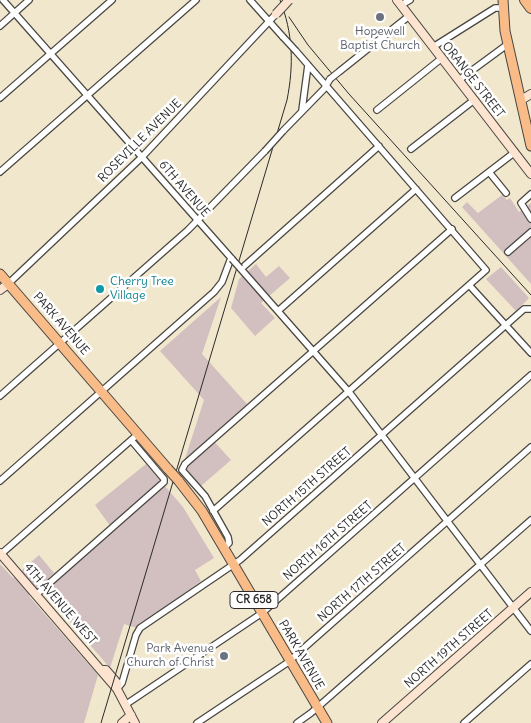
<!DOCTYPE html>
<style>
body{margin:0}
canvas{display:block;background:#f1e7cd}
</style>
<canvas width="531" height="723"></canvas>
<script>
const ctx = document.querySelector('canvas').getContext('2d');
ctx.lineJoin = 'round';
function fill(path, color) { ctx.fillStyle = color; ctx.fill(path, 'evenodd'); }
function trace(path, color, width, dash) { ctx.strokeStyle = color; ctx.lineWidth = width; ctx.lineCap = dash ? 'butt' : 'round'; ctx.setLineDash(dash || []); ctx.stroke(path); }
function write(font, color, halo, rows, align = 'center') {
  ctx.font = font + ' Delius,sans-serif'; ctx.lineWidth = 5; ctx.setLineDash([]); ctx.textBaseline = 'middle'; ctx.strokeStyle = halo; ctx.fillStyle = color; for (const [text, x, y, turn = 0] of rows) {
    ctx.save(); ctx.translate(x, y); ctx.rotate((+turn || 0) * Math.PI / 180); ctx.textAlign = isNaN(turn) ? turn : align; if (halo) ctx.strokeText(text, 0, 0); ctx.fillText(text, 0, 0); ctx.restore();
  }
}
fill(new Path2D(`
 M502,195l5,5 3,-2 9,14 12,-9v81l-69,-77 5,-5 11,11z
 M256,264l10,13 13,-11 11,12 -29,25 14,15 -20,18 -24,-28 8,-29z
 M501,267l28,31 -13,13 -30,-32z
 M221,297l-19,57 45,50 -37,33 21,23 -30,26 -18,-21 21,-65 -44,-49z
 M146,464l37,43 31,51 -19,12 6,11 -64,47 -13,-4 -14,44 -64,-74 13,-17 52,-50 -16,-22z
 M39,555l15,18 -25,23 69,79 -14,48h-84v-159l13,14z`), '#d2bfc0');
const street = new Path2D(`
 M3,0l229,259
 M250,0l33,37
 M401,5l9,-5
 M0,26l29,-26
 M433,47l62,-39h8
 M340,71l69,-55
 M459,80l49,-36
 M0,98l112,-98
 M302,110l6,-45
 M377,110l65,-52
 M283,131l41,-42 6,-10
 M411,149l63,-49
 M0,172l196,-172
 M489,172l17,21
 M531,194l-10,9 10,16
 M455,198l60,-46
 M508,252l23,-20
 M240,268l109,124 182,239
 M241,269l138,-123
 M8,284l134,-127 134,-143
 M470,286l61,67
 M278,311l138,-122
 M0,396l188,-166 77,-79
 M0,481l214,-189 8,-10 9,-24
 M213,511l273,-241 -190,-219
 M224,548l5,-5 -1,-6 -23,-41 -23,-26 3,-6 267,-235
 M0,555l138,-121
 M37,594l127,-112v-3l-33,-39
 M117,689l5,-6 14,-48 4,-7 100,-68 284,-251h7
 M125,705l137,-92 269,-238
 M197,723l90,-60 244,-216
 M297,723l14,-10 220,-193
 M464,723l67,-59`);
const secondary = new Path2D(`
 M397,0l134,174
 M521,100l10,-6
 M0,290l8,-6
 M0,553l117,136
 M102,670h4l11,13v6l18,34
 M122,723l9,-8
 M382,723l149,-131`);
const primary = new Path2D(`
 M503,0l2,31 26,115
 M0,274l168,195
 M178,480l24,31 125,212`);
const highway = new Path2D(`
 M525,0l6,8`);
trace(street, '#494743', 8);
trace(secondary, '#494743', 10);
trace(primary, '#494743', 11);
trace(highway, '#494743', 12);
trace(street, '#fff', 5.5);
trace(secondary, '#fde4d0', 8);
trace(primary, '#f9bc89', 9);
trace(highway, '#f9bc89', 10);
trace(new Path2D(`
 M289,17l19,28 41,49 182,201
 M101,723l186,-623c7,-35 6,-67 -7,-100`), '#2b2b2b', 1);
const streetBridge = new Path2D(`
 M283,37l13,14
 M330,79l10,-8
 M265,151l18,-20
 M232,259l8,9`);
const secondaryBridge = new Path2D(`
 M276,14l13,-14`);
const primaryBridge = new Path2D(`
 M168,469l10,11`);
trace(streetBridge, '#494743', 8, []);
trace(secondaryBridge, '#494743', 10, []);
trace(primaryBridge, '#494743', 11, []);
trace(streetBridge, '#fff', 5.5);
trace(secondaryBridge, '#fde4d0', 8);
trace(primaryBridge, '#f9bc89', 9);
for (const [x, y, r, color] of [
 [380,17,5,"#6b7280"],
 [100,289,5,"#0f9aa8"],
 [224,656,5,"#6b7280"]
]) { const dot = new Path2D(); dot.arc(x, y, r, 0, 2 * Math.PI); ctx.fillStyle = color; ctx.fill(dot); trace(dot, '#fff', 2); }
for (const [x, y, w] of [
 [254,600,48]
]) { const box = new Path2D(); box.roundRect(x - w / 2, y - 8.5, w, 17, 4); ctx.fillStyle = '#fff'; ctx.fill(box); trace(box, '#2b2b2b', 1); }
write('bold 11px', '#2b2b2b', null, [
 ["CR 658",254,600]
]);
write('12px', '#5b616d', '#fff', [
 ["Hopewell",380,32],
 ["Baptist Church",380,46],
 ["Park Avenue",214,649,"right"],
 ["Church of Christ",214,663,"right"]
]);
write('12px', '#2b2b2b', '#fff', [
 ["ORANGE STREET",473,80,52],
 ["ROSEVILLE AVENUE",140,141,-45],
 ["6TH AVENUE",184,189,49],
 ["PARK AVENUE",61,324,49],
 ["NORTH 15TH STREET",307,487,-41],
 ["NORTH 16TH STREET",328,541,-41],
 ["NORTH 17TH STREET",362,583,-41],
 ["4TH AVENUE WEST",60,604,49],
 ["NORTH 19TH STREET",449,649,-41],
 ["PARK AVENUE",301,655,60]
]);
write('12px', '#0d838f', '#fff', [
 ["Cherry Tree",110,282],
 ["Village",110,296]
], 'left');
</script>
